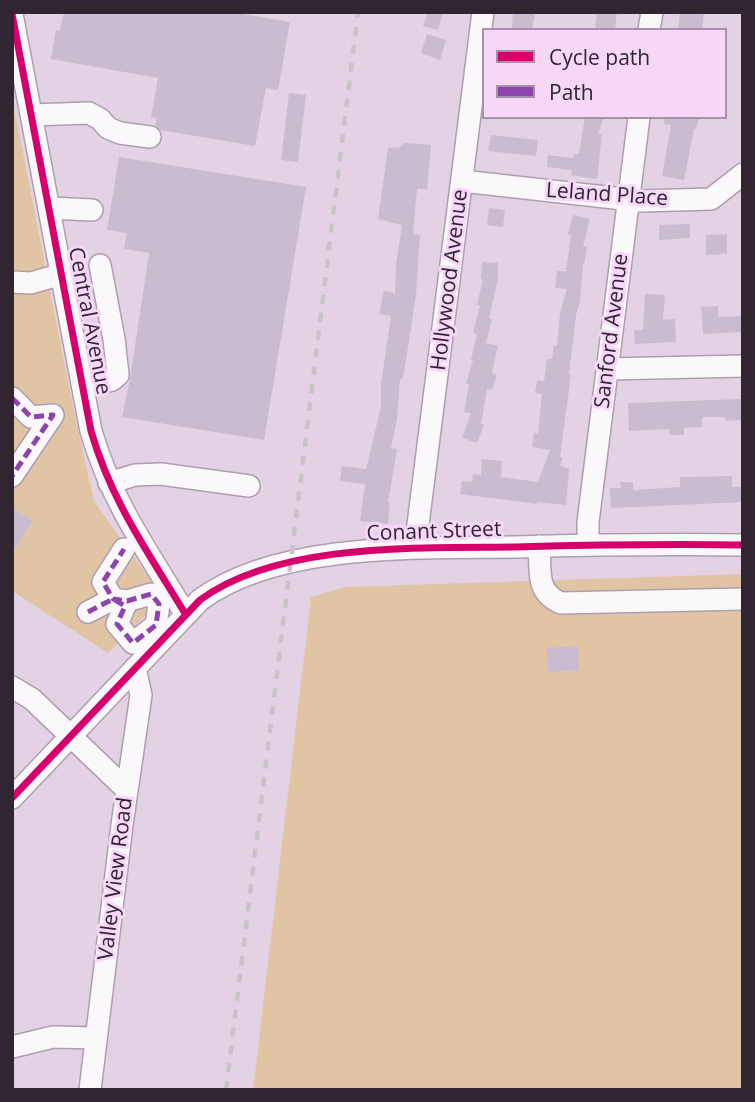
<!DOCTYPE html>
<style>
body{margin:0}
#map{position:relative;width:755px;height:1102px;overflow:hidden;background:#e3d2e3;font-family:"Open Sans",sans-serif}
canvas{display:block}
.frame{position:absolute;inset:0;border:14px solid #312532;pointer-events:none}
.legend{position:absolute;left:482px;top:28px;width:245px;height:91px;box-sizing:border-box;background:#f6d7f8;border:2px solid #a790a9;margin:0;padding:9px 12px;list-style:none;font-size:21px;color:#312532}
.legend li{display:flex;align-items:center;gap:14px;height:35px}
.legend b{width:35px;border:2px solid #a790a9}
</style>
<div id="map">
<canvas width="755" height="1102"></canvas>
<div class="frame"></div>
<ul class="legend">
<li><b style="height:9px;background:#d6006c"></b>Cycle path</li>
<li><b style="height:9px;background:#8e44ad"></b>Path</li>
</ul>
</div>
<script>
const ctx = document.querySelector('canvas').getContext('2d');
ctx.lineJoin = 'round';
function fill(path, color) { ctx.fillStyle = color; ctx.fill(path, 'evenodd'); }
function trace(path, color, width, dash) { ctx.strokeStyle = color; ctx.lineWidth = width; ctx.lineCap = dash ? 'butt' : 'round'; ctx.setLineDash(dash || []); ctx.stroke(path); }
function write(font, color, halo, rows, align = 'center') {
  ctx.font = font + ' "Open Sans",sans-serif'; ctx.lineWidth = 6; ctx.setLineDash([]); ctx.textBaseline = 'middle'; ctx.strokeStyle = halo; ctx.fillStyle = color; for (const [text, x, y, turn = 0] of rows) {
    ctx.save(); ctx.translate(x, y); ctx.rotate((+turn || 0) * Math.PI / 180); ctx.textAlign = isNaN(turn) ? turn : align; if (halo) ctx.strokeText(text, 0, 0); ctx.fillText(text, 0, 0); ctx.restore();
  }
}
fill(new Path2D(`
 M12,97l61,310 21,94 69,97 -55,55 -96,-62z
 M743,574v516h-490l58,-493 34,-10z`), '#e0c4a4');
fill(new Path2D(`
 M64,12h167l59,10 -12,68 -12,-2 -11,58 -95,-16 -5,-5 2,-7 -6,-1 7,-39 -107,-19 5,-29h4z
 M428,12h15l-5,18 -15,-4z
 M513,12h22l-3,18h-20z
 M597,12h20l-2,18h-20z
 M680,12h24l-2,18h-24z
 M427,34l19,6 -6,20 -19,-7z
 M289,93l17,2 -8,67 -17,-2z
 M585,117h19l-6,16 4,1 -5,45 -26,-4 1,-5 -25,-3 1,-12 25,3 1,-4h5z
 M664,117h35l-3,12h-2l-10,51 -22,-4 9,-51 -7,-1z
 M491,135l47,5 -2,16 -48,-5z
 M404,143l27,2 -4,44h-10l-4,45 7,1 -4,61 -13,83h-3l-3,40 -6,29 6,1 -9,53h2l-2,22 -28,-3 5,-37 -25,-3 2,-15 24,3 15,-62v-23l10,-68 -12,-2 5,-23 11,2 1,-29 6,-39 -24,-6 10,-71 12,-1z
 M119,157l187,30 -42,253 -142,-23 8,-38 19,-126 -25,-4 3,-16 -20,-3z
 M489,208l16,2 -2,17 -16,-2z
 M573,215l17,4 -7,28h4l-3,17h-1l-3,38 -4,13 -7,60h2l-11,82 3,1 -3,8 9,3 -3,36 -29,-3v2l-77,-10 2,-13 10,1 1,-8 8,1 1,-16 20,2 -1,16 37,5 12,-32 -18,-3 2,-14 4,1 4,-40 -7,-1 2,-13 7,1 3,-22h5l2,-13h3l3,-33 7,-24 -12,-1 2,-17h9l5,-36h-3z
 M690,224v14l-31,2v-15z
 M727,234v20l-21,1v-20z
 M482,262l16,1v16l-9,39 3,1 -6,24 12,3 -6,27 5,2 -5,15 -5,-1 -6,35 3,1 -7,18 -15,-5 9,-25 -7,-1 5,-28 -3,-1 7,-23h-2l6,-26 -4,-1 7,-28h-3l6,-26h-2z
 M645,294l20,1 -2,25 12,-1 1,23 -41,2 -1,-14h9z
 M718,306v11l25,-1v16l-40,2 -2,-27z
 M743,399v21l-18,1v-4h-23v10l-18,1v7h-15v-6l-40,2 -1,-28z
 M732,476v11h11v15l-132,6 -1,-20h11l-1,-6h13v8l47,-3v-10z
 M12,508l21,13 -21,32z
 M578,646l1,24 -31,2 -1,-24z`), '#c9bbd0');
const minor = new Path2D(`
 M12,14l79,417c21,72 57,121 95,184
 M649,30l3,-18
 M32,115l57,-2 11,6 8,9 12,5 30,4
 M462,181l179,20 70,-2 32,-25
 M50,208l42,2
 M12,282l19,1 31,-9
 M608,369l135,-3
 M84,387l28,-7 6,-5 -4,-36 -14,-74
 M12,398l19,19 22,-2 -41,61
 M109,483l26,-8 26,-1 88,12
 M588,544v-22l51,-405
 M539,546c2,25 -4,46 22,57l182,-4
 M415,548l68,-536
 M88,612l25,-13 12,7 -8,18 16,19 23,-18 3,-21 -8,-10 -24,7 -14,-2 -10,-17 21,-33
 M12,687l20,12 95,91
 M12,798l188,-198c78,-58 221,-52 315,-53 76,-2 152,-3 228,-2
 M12,1047l41,-10 43,1
 M90,1090l32,-265 19,-130 -6,-27`);
trace(minor, '#ad9fad', 24);
trace(minor, '#fbf8fb', 21);
trace(new Path2D(`
 M226,1090l132,-1078`), '#c7c3c7', 4.5, [9, 9]);
trace(new Path2D(`
 M12,398l19,19 22,-2 -41,61
 M88,612l25,-13 12,7 -8,18 16,19 23,-18 3,-21 -8,-10 -24,7 -14,-2 -10,-17 21,-33`), '#8e44ad', 5, [10, 5]);
trace(new Path2D(`
 M12,14l79,417c21,72 57,121 95,184
 M12,798l188,-198c78,-58 221,-52 315,-53 76,-2 152,-3 228,-2`), '#d6006c', 7);
write('21px', '#312532', '#f6d7f8', [
 ["Leland Place",607,195,4],
 ["Hollywood Avenue",450,280,-83],
 ["Central Avenue",89,321,79],
 ["Sanford Avenue",612,331,-83],
 ["Conant Street",434,532,-2],
 ["Valley View Road",116,879,-83]
]);
</script>
